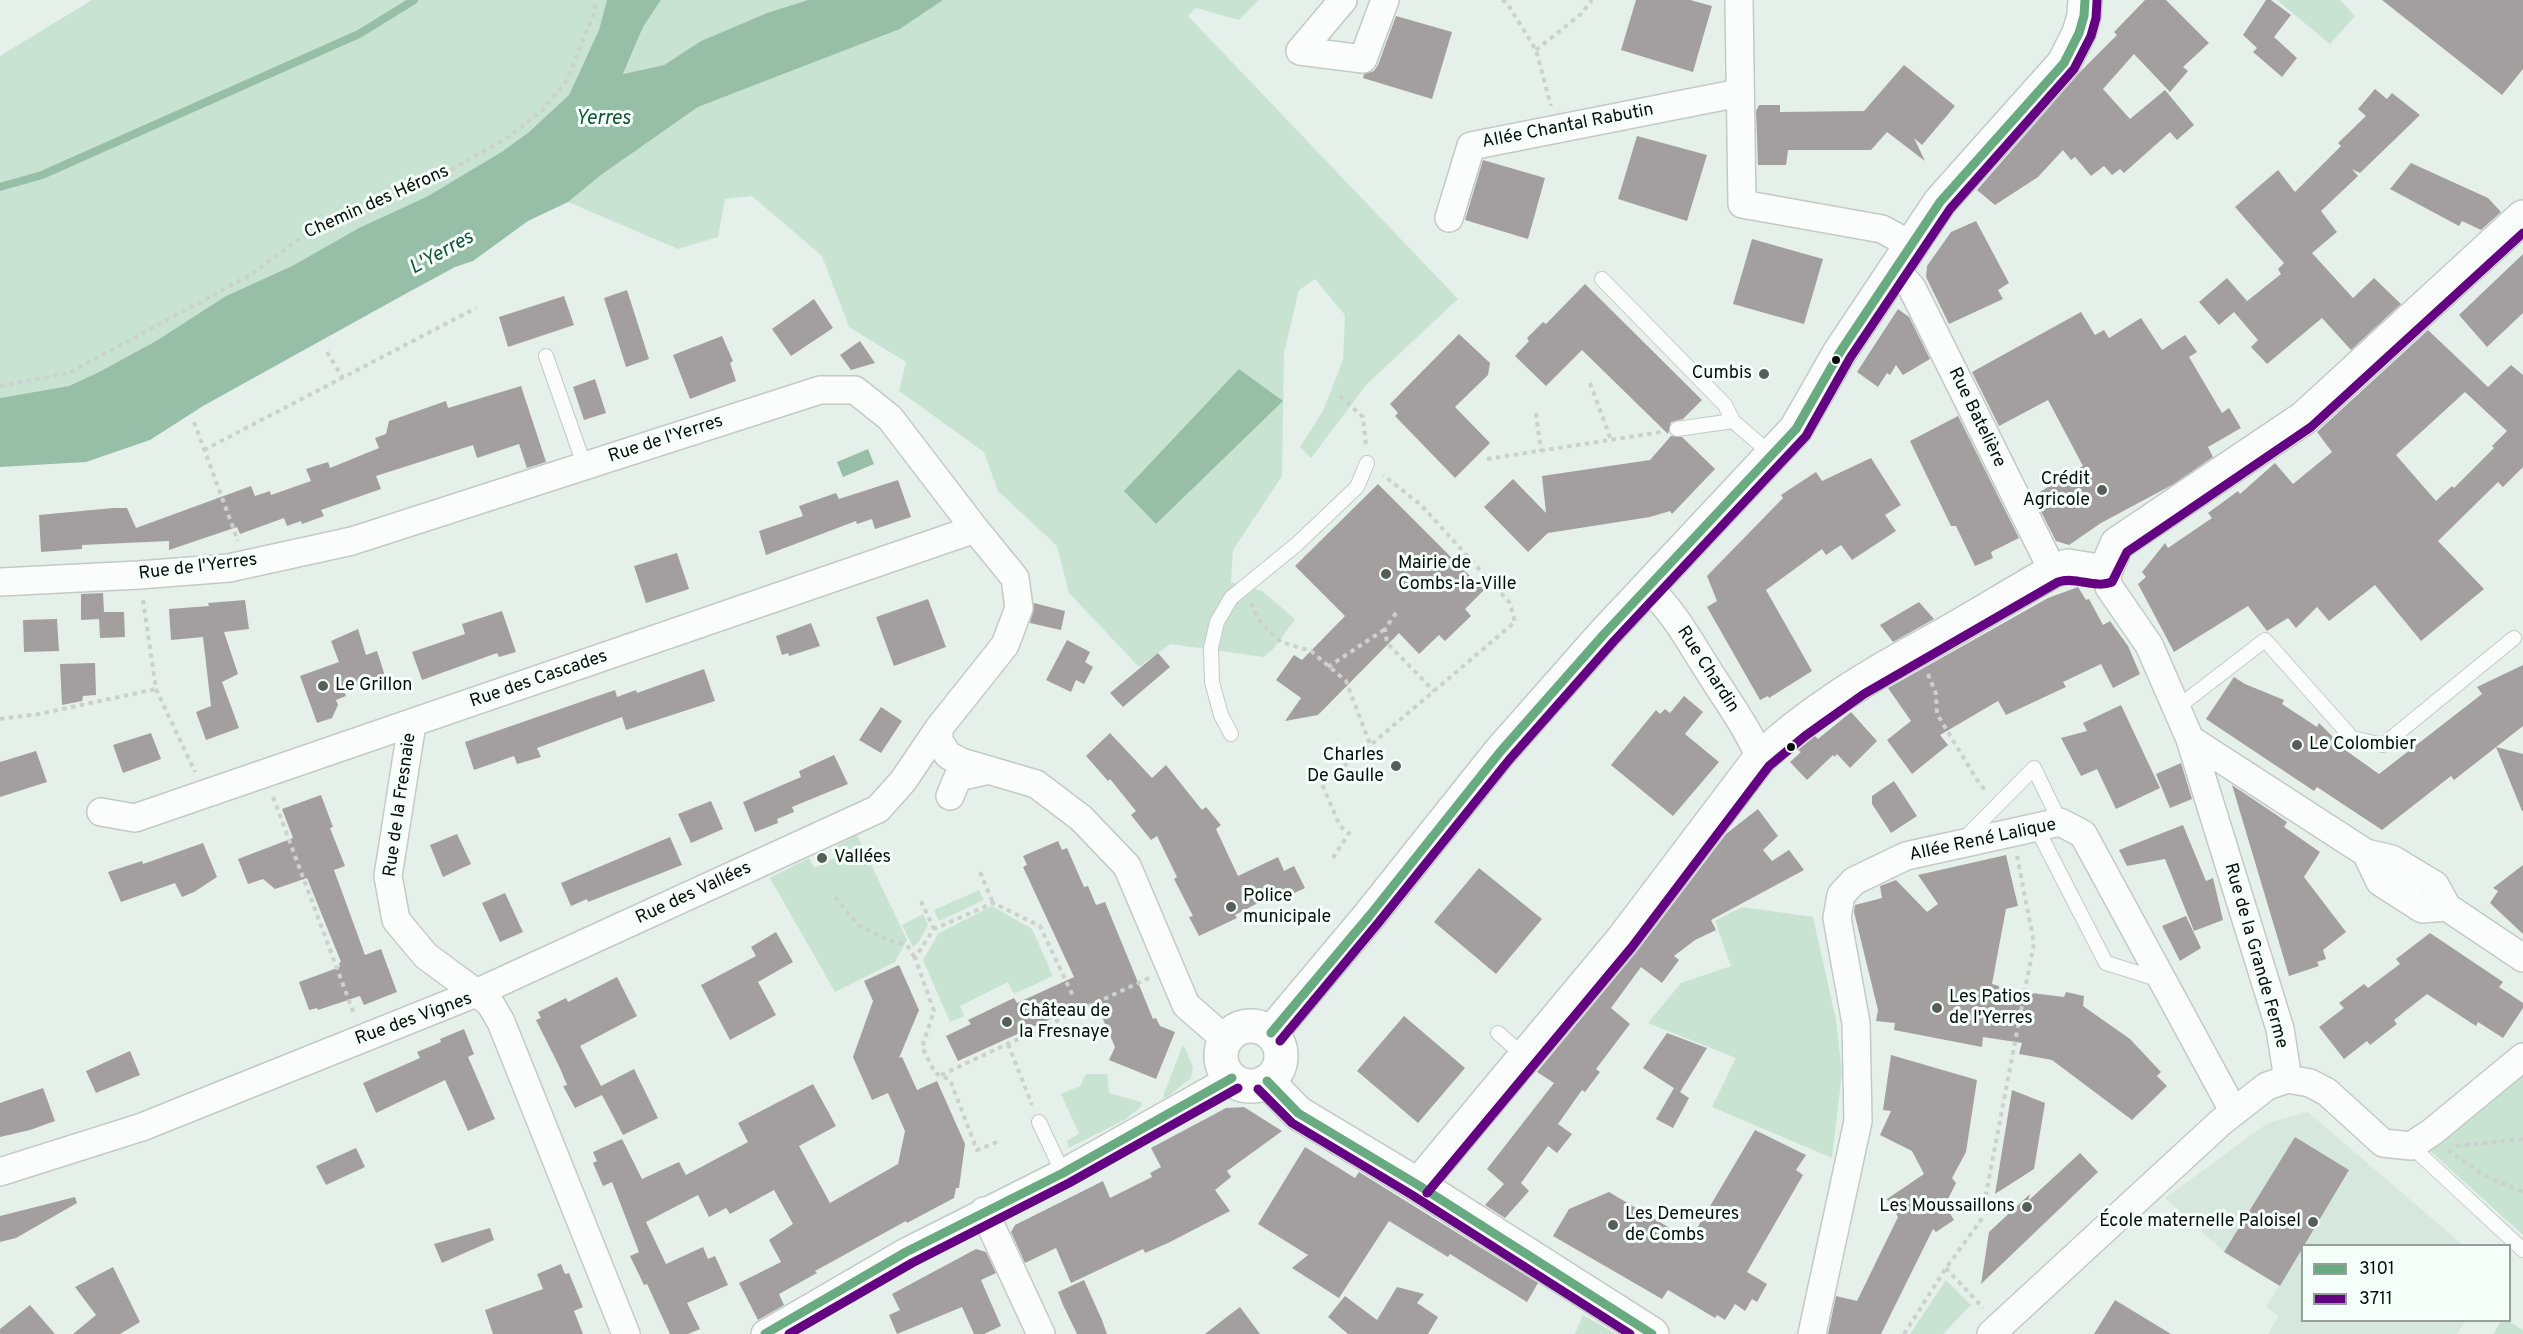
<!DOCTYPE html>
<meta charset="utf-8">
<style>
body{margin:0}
#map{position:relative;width:2523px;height:1334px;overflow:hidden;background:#e6f0ea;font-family:Overpass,sans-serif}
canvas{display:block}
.legend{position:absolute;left:2301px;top:1244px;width:210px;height:78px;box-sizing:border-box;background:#f5fff9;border:2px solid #979f9a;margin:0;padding:8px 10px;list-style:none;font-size:18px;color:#0a0f0c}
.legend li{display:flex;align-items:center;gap:12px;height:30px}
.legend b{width:30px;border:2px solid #979f9a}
</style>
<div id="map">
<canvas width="2523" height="1334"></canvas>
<ul class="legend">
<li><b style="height:8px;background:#68ab81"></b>3101</li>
<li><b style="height:8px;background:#640082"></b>3711</li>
</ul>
</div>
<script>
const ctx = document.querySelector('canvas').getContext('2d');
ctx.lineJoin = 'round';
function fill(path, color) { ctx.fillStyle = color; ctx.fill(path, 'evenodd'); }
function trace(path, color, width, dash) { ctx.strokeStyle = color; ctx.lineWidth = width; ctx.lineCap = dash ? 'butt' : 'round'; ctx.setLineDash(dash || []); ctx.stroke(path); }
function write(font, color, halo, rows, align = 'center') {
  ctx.font = font + ' Overpass,sans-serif'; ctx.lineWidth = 6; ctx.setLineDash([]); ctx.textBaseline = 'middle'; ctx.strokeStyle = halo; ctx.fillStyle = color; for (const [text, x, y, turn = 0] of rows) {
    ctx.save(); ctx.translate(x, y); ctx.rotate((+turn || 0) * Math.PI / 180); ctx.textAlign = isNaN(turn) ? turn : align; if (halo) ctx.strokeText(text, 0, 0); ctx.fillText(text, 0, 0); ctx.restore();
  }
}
fill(new Path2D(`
 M2308,1112l155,133 -161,1v74l163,1 -8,13h-189l11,-18 -13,-9 13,-21 -55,-34 -59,-54 103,-75z`), '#d6e8dd');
fill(new Path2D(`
 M92,0h515l-8,30 -30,65 -40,37 -26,19 -75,45 -69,32 -67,38 -66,30 -70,45 -57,31 -30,14 -69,12v-342z
 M661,0h147l-41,13 -66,28 -37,24 -41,9 20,-47z
 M943,0h316l-20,20 -43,-12 -8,8 270,283 -91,85 -56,74 -11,-11 23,-36 20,-51 2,-45 -30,-36 -16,11 -15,63 -2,123 -49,74 -2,32 31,9 33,28 -21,29 -10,9 -94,-13 -31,23 -70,-74 -12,-47 -59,-55 -14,-39 -85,-61 7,-29 -57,-35 -27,-71 -70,-60 -27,3 -7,38 -40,12 -110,-47 33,-27 97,-68 202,-78z
 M2277,0h63l15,16 -25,28z
 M857,835l50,105 -12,22 -60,30 -65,-114 39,-20 5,10 22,-11 -4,-9z
 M979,890l5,10 -45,21 -5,-11z
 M992,906l40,23 21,47 -39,18 -6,-12 -48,24 4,10 -14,6 -27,-62 16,-27z
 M1742,907l71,10 23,103 6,53 -10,85 -120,-51 24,-49 -88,-35 33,-40 50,-17 -16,-45z
 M923,914l5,11 -10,18 -5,4 -11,-22z
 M1184,1046l9,21 -2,11 -24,19 -5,2 20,-52z
 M2523,1069v166l-96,-87z
 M1086,1074h21l2,19 32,9 1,4 -18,14 -55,28 -2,-7 12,-7 -18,-40 19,-8z
 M1946,1280l25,25 -28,29h-33z
 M1583,1315l33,19h-41z
 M2501,1321h7l15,9v4h-30z`), '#c8e3d2');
fill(new Path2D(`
 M607,0h54l-18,27 -20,47 41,-9 37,-24 66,-28 41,-13h135l-43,29 -202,78 -97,68 -33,27 -40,19 -55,40 -18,6 -48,26 -204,113 -53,34 -64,22 -86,5v-69l69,-12 30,-14 57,-31 70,-45 66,-30 67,-38 69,-32 75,-45 26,-19 40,-37 30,-65z
 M1239,369l44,32 -127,123 -32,-33z
 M868,449l6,15 -31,13 -6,-15z`), '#97bfa8');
trace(new Path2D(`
 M0,187l42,-12 317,-141 55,-34`), '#97bfa8', 8);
fill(new Path2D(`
 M1636,0h54l22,6 -19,66 -72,-22z
 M2145,0h21l43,43 -26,24 5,4 -18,21 -36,-38 -31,35 27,30 35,-29 29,35 -17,15 -7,-8 -46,41 -4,-4 -8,6 -8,-9 -13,10 -16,-19 -4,3 -8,-10 -25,27 -43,28 -18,-15 103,-118 37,-37 -3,-3z
 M2266,0h5l20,15 -17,22 23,21 -15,19 -29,-25 4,-4 -14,-13z
 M2382,0h141v69l-21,26z
 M1396,16l56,16 -20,67 -69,-21 1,-4 10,-3 4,-6z
 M1904,65l51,41 -33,39 -8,-7 11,23 -38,-29 -16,18h-83l-2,15h-28l-2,-54 3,-6h21v7l84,-1z
 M2375,89l12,10 5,-6 28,22 -60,58 -8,-4 6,7 -37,35 16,21 -25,21 41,45 21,-20 27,26 -50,46 -29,-32 -55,46 -16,-17 7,-7 -24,-28 -15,13 -20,-23 28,-24 20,23 -6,5 40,-32 -3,-5 6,-6 -49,-56 43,-37 17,22 46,-46 -3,-3 28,-27 -8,-7z
 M1637,136l70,19 -20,66 -69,-22z
 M1483,160l62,18 -17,61 -63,-19z
 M2411,163l77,35 13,14 -20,18 -19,-9 -3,5 -69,-37z
 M1976,221l33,62 -11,7 5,9 -54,25 -23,-47 1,-11 24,-34z
 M1752,239l71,20 -19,65 -71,-20z
 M2523,254v59l-36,34 -28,-32z
 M1585,284l117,116 -19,19 -12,3 -3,12 -86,-84 -36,36 -31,-30 14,-15 -2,-3 16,-16 3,2z
 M627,290l22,69 -23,8 -22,-69z
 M564,296l10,29 -66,22 -9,-30z
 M814,299l19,29 -42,28 -19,-27z
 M1898,309l11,8 21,42 -27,16 -7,-10 -6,10 -3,-2 -9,14 -21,-15z
 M2081,312l14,23 9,-5 5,8 32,-20 21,32 23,-15 12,17 -8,5 33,56 7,-5 12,20 -33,19 5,10 -41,28 -71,38 -32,22 -13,-4 -23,-45 50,-30 -35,-66 -49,26 -27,-54z
 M2428,330l60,57 23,-22 12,10v92l-20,20 -5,-5 -60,59 46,48 -63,52 -46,-56 -46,36 -12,-14 -21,21 -8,-10 -21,13 -19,-25 -74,46 -36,-68 8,-7 -4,-5 23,-29 3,5 44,-30 -4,-5 30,-22 2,3 35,-31 18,21 39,-32 -15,-20zM2465,392l42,39 -15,15 2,2 -40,40 -2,-2 -16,15 -40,-46z
 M1459,334l31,29 -2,12 -33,32 35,36 -35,35 -60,-62 3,-3 -8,-9z
 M722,336l11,25 -3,2 6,18 -46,18 -17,-44z
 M860,341l15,22 -24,7 -11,-15z
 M595,379l11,34 -22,7 -11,-33z
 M521,386l25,76 -19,6 -8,-24 -42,14 -4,-13 -97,31 5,13 -60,21 3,6 -22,8 -1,-3 -14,5 -3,-8 -44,16 -3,-7 -68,23v-9l-87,4v4l-41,3 -2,-37 74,-7h14l9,20 115,-42 4,10 15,-5 1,4 40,-14 -5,-12 22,-7 2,6 49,-20 -4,-10 11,-4 3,-13 57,-20 2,7z
 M1958,416l61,122 -28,14 2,6 -18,8 -19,-40h-5l-41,-85z
 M1671,436l11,1 33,32 -43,45 -2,-3 -20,6 -102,16 -20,19 -44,-45 29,-28 33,34 -4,-37 108,-16z
 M1871,458l30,47 -16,10 11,16 -44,29 -11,-15 -15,10 -4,-6 -56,41 46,81 -43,27 -1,-2 -8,4 -53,-93 10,-6 -10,-25 76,-78 -2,-3 35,-23 6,9z
 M898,480l13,37 -36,12 -3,-10 -15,5 -1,-3 -90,34 -7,-24 44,-15 -4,-10 37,-13 3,6z
 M1378,484l106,106 -19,19 6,7 -26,25 -6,-6 -20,19 -20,-21 -81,82 -33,6 16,-23 -25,-18 18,-25 8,5 43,-44 -50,-50z
 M677,553l12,36 -43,14 -12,-37z
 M2078,587l8,13 3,-1 14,26 7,-4 18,25 12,28 -27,14 -12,-24 -38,18 3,5 -60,28 -8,-14 -58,34 8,10 -36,29 -25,-34 24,-19 -23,-33 160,-90z
 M103,593l1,19h20l1,25 -25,1 -1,-19 -18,1v-26z
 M928,599l18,48 -52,19 -18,-49z
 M245,600l4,29 -25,3 14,42 -16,8 17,46 -33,12 -10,-28 15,-6 -8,-69 -32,3 -2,-31 40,-3 -1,-3z
 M1919,602l15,17 -41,23 -13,-17z
 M1034,603l31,8 -4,19 -31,-7z
 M502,611l14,41 -17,5 -2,-4 -75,27 -10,-28 53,-18 -3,-10z
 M57,619l2,32 -35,1 -1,-32z
 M811,623l9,23 -31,10 -1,-3 -6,2 -6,-19z
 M358,629l8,26 11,-4 8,25 -41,15 2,5 -10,4 2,5 -6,13 -15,5 -17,-47 39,-14 -8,-21z
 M1067,640l23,12 -5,10 8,5 -9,17 -8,-4 -5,12 -25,-12z
 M1158,653l12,14 -47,40 -13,-14z
 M95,663l1,32 -13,1 -1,5 -20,4 -2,-41z
 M2523,665v61l-69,54 -3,-4 -69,54 -65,-43 -3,4 -108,-72 28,-42 11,7 39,16 -2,4 35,23 2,-4 29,29 31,22 103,-80 -5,-7z
 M704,669l11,32 -89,29 -4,-13 -85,31 4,9 -24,7 -3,-8 -40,14 -9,-28 150,-52 2,7 19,-7 1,3z
 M1684,696l19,16 -18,22 34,28 -46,54 -62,-51 45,-55 4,4 5,-5 5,4z
 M2121,705l39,83 -44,21 -19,-40 -16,7 -20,-38 26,-7 -4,-8z
 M881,707l21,14 -21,32 -22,-13z
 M1851,712l26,29 -27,27 -13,-14 -2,3 -2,-2 -26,25 -17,-18 11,-10 -3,-2 17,-14 3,3z
 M151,733l10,26 -38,14 -10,-28z
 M1110,733l42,45 14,-13 36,45 4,-3 15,18 -5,4 22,47 40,-19 6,14 10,-5 11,22 -19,9 -3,-7 -48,25 2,3 -38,18 -10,-19 4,-1 -19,-37 3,-2 -20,-41 -6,4 -20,-25 5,-4 -26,-32 -2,2 -22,-25z
 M2496,747l27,7v57h-1z
 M36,751l11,31 -47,15v-35z
 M834,755l14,29 -56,23 2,5 -17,7 1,4 -23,9 -12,-30 58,-25 -2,-6z
 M2181,763l11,36 -22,9 -14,-34z
 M1894,781l23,35 -26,17 -19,-29v-8z
 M2232,785l55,37 -3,5 36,25 -16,25 42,55 -23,18 3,9 -9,3 2,4 -30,10z
 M321,795l12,32 -3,1 15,38 -11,4 31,85 16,-6 16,43 -33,13 -4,-9 -42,14 -1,-2 -8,2 -10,-28 41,-15 -1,-4 2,-1 -34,-84 -32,11 -12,-10 -15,5 -10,-25 55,-21 -11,-29z
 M711,801l12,28 -32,14 -13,-29z
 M1758,809l20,27 -15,14 9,11 17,-11 15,20 -93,50 5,10 -21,10 -21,16 5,4 -17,23 -21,-16 -30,41 19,16 -34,45 4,3 -15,20 -3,-2 -24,34 14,10 -15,19 -9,-7 -27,37 8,8 -24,27 -20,-13 19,-21 -17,-15 67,-86 -17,-11 101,-122 88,-116z
 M2183,825l23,56 7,-3 10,42 -29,11 -29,-72 -38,7 -8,-16z
 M457,834l14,30 -28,13 -13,-32z
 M670,837l12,28 -94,37 -1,-3 -16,7 -10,-23z
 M1058,841l4,9 5,-2 17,39 4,-1 8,19 9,-3 48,117 3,-1 4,8 15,6 -19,47 -47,-19 6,-13 -19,-44 -17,3 -121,55 -12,-25 25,-12 -3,-4 46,-22 3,5 57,-26 -51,-110 4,-2 -4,-9z
 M203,843l14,34 -23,15 -12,5 -7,-14 -54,19 -13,-30 34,-11 1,3z
 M2006,855l12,51 -12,3 -14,75 7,2v3l65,8 2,-5 18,4 -1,10 47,33 31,33 -4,4 10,10 -35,34 -80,-60 -33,-6 3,-11 -39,-6 -1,10 -88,-17 1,-7 -19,-2 2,-11 -24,-98 1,-7 27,-7 -2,-12 16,-6 31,32 11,-8 -20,-29z
 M2523,865v69l-33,-31 8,-12 -5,-3z
 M1479,868l63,51 -46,55 -62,-52z
 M505,893l18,39 -23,10 -18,-39z
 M2186,916l15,32 -21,13 -18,-35z
 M776,932l17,30 -35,20 18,33 -46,25 -29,-55 55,-29 -5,-9z
 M2430,933l73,49 -4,5 24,16v5l-20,30 -25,-16 -2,4 -49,-32 -33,26 3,4 -27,21 -3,-4 -23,18 -25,-32 25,-19 -5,-5 25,-19 4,4 32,-24 -4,-5z
 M899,965l20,45 -20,48 3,-1 15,33 20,-9 28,63 -6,44h-3l-2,10 -47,25 -1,-2 -91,50 2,2 -38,21 5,11 -26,15 -19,-37 42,-21 -12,-22 24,-16 -19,-34 -44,24 -4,-6 -17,9 -11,-22 -52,27 20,42 37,-17 5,12 7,-3 13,29 -41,18 13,26 -12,5h-18l-23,-50 -3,1 -14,-29 9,-4 -27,-70 -9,4 -10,-23 4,-2 -4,-9 29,-13 20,40 37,-17 7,13 62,-33 -10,-19 75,-39 23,42 -37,20 31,57 68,-39 7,-33 -17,-38 -16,7 -19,-43 20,-56 -9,-20z
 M617,977l20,39 -57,30 21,40 33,-17 24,49 -35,17 -21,-40 -27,13 -12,-22 4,-1 -8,-19 -23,-46 5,-2 -3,-6 28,-14 2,4z
 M1404,1016l61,52 -47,55 -61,-52z
 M464,1029l10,25 -6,3 27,62 -27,12 -23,-51 -69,33 -13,-30 57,-25 -3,-6 24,-10 -1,-3z
 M1667,1033l40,15 -27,44 -37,-24z
 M130,1051l10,24 -44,18 -10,-22z
 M1891,1055l86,25 -11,72 -14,26 4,5 -11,22 9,15 -18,12 -3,-3 -52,105h-53l8,-38 21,5 41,-84 -11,-18 37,-25 -12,-23 -32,-16 11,-24 -8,-1z
 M43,1088l12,33 -25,9 -30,7v-34z
 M1674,1088l15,10 -16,30 -17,-9z
 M2012,1090l33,13 -11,66 -39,25z
 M1244,1107l38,24 -55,40 4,6 -16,13 15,21 -62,32 -23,10 -2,-4 -72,34 -15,-35 -31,15 -14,-31 4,-7 88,-44 7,17 42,-21 -2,-4 11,-6 -10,-19 75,-40z
 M1755,1130l51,25 -10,15 7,5 -56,97 20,12 -10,18 -5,-3 -7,12 -10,-7 -10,16 -8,-5 -2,3 -47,-28 -6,9 -109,-63 16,-27 40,-17 81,48z
 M2295,1137l54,33 -69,116 -56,-34z
 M1305,1147l50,31 4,-6 179,111 -11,19 -77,-48 -2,3 -59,-36 -50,77 -47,-30 16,-13 -50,-31z
 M356,1148l9,19 -39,18 -10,-19z
 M2080,1153l18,19 -117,112 8,-52 41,-38 -2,7z
 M75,1197l2,6 -61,35 -16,4v-26z
 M490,1228l4,12 -52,23 -8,-19z
 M976,1249l10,3 10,21 -15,7 20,46 -17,8h-10l-12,-27 -65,27 -8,-19 11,-5 -8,-16z
 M561,1264l4,10 4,-1 14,34 -9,4 9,23h-90l-8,-24 58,-21 -6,-15z
 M113,1267l27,55 -20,12h-47l23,-19 -21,-28z
 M1084,1280l18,40 5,14h-30l-14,-29 -5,-13z
 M1397,1287l27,7 -7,9 21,14 -10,17h-80l-20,-17 17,-21 32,24z
 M2115,1300l56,34h-77z
 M30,1305l25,29h-55v-5z
 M1240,1307l20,27h-55l23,-18z`), '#a39fa0');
const service = new Path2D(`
 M1602,279l123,126 8,16 39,34
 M546,356l39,111
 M1677,429l56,-8
 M2178,707l87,-67 87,98 31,7 131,-107
 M1231,734l-10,-19 -9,-33 -1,-34 6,-26 14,-24 66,-54 60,-57 10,-24
 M2036,827l70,136 55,17
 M1965,838l69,-70 26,54
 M1498,1033l26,23
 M1039,1122l24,51
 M2411,1146l112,104`);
const minor = new Path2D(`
 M1343,0l-43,51 63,8 22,-59
 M1739,0l3,204 140,25 29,16
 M1449,218l22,-72 268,-53
 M1895,269l17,19 141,283
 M2105,572l4,15 40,58 41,94 90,290 8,50
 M0,582l139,-7 90,-7 123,-27 468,-151h35l35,28 85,111 40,49 4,30 -14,37 -66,83 -36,53 -25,28 -402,184 -334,134 -142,45
 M1648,588c25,22 42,54 60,82 18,29 39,57 52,88
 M412,724l-24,152 8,44 30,36 64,47 11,19 125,312
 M939,728v13l9,14 13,7 75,22 45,34 46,48 59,139 40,35
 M2190,739l176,114 26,6 43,26 12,22 76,51
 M950,796l8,-19 31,-7
 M101,812l34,6 840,-289
 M2366,853l14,29 42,27 25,-2
 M984,1211l57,123
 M765,1334l141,-82 157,-79 169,-95
 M1812,1334l46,-213 -2,-98 -19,-105 4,-23 13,-14 52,-25 154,-34 23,12 151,278
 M1991,1334l230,-212 46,-36 21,-7 22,4 17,9 56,51 28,3 21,-14 91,-75`);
const tertiary = new Path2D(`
 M1418,1185l205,-246 137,-181c48,-45 104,-79 162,-111 44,-24 87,-51 131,-76l15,-5 37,6 12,-28 187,-126 219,-201`);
const secondary = new Path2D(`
 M1221 1056a30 30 0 1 1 60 0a30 30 0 1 1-60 0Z
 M1271,1033l99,-118 130,-163 105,-119 191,-204 44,-77 100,-150 124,-139 15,-30 5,-17 1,-16
 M1267,1081l31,32 120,72 234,149`);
trace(service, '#c3cac6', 16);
trace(minor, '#c3cac6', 30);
trace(tertiary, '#c3cac6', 36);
trace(secondary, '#c3cac6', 36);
trace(new Path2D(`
 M1502,0l5,3 29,47 15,56
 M1536,50l45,-36 11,-14
 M327,352l16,26
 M1590,383l21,57
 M0,386l69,-13 183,-99 48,-36 139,-61 69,-40 33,-25 26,-32 27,-67 2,-13
 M1340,396l23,21 3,28
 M1536,413l5,38
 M194,422l44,119
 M204,450l272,-142
 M1487,459l174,-27
 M143,600l13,89 39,83
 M1251,603l10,20 20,19 30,9 35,30 24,63
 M1396,613l-11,16 2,14 47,48
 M1328,667l57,-38
 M1928,674l8,20 1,20 42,69 7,8
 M0,719l39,-5 117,-25
 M273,797l81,217
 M1333,858l16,-25 -9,-7 -19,-44 33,-23 161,-137 -5,-19 -89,-98 -38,-30
 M980,872l13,31
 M835,897l23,28 30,15 19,5 8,13
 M921,901l13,28
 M1008,1044l24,61
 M941,1075l208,-97
 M997,1142l-20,8 -27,-70 -15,-7 -13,-26 12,-36 -19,-53 19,-29 59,-26 47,23 34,72
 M2456,1146l67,-7
 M2448,1150l37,26 38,16
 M1946,1268l37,40
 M1904,1334l42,-66 35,-48 53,-277 -17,-87`), '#ccd0ce', 4, [4.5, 4.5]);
trace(service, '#fbfdfc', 14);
trace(minor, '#fbfdfc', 27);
trace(tertiary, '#fbfdfc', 33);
trace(secondary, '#fbfdfc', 33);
trace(new Path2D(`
 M1271,1033l99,-118 130,-163 105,-119 191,-204 44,-77 100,-150 124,-139 15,-30 5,-17 1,-16
 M1267,1081l31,32 120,72 234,149
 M765,1334l141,-82 157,-79 169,-95`), '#68ab81', 9);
trace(new Path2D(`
 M1280,1041l99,-119 130,-162 105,-119 192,-205 44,-78 100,-149 124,-140 17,-33 5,-18 1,-17
 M1258,1089l34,34 120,72 218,139
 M1427,1193l205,-246 137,-181 36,-30 59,-42 194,-112c18,-6 37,7 54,0l15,-30 184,-125 212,-194
 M789,1334l123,-71 157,-80 169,-95`), '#640082', 9);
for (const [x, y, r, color] of [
 [1836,360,5,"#0a0f0c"],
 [1764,374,6,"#575e5a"],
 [2102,490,6,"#575e5a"],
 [1386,574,6,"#575e5a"],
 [323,686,6,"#575e5a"],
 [2297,745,6,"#575e5a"],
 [1791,747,5,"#0a0f0c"],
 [1396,766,6,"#575e5a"],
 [822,858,6,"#575e5a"],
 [1231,907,6,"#575e5a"],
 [1937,1008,6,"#575e5a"],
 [1007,1022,6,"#575e5a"],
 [2027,1207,6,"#575e5a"],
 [2313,1222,6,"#575e5a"],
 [1613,1225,6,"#575e5a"]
]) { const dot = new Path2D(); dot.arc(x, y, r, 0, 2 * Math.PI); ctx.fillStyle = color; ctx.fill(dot); trace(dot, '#f5fff9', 2); }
write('18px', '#0a0f0c', '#f5fff9', [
 ["Allée Chantal Rabutin",1568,127,-11],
 ["Chemin des Hérons",377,203,-24],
 ["Rue Batelière",1976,418,64],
 ["Rue de l'Yerres",666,440,-18],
 ["Rue de l'Yerres",198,568,-7],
 ["Rue Chardin",1707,670,57],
 ["Rue des Cascades",539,680,-19],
 ["Rue de la Fresnaie",401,805,-82],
 ["Allée René Lalique",1983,841,-12],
 ["Rue des Vallées",694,894,-25],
 ["Rue de la Grande Ferme",2255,956,74],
 ["Rue des Vignes",414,1020,-20]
]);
write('18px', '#0a0f0c', '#f5fff9', [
 ["Cumbis",1752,374,"right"],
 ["Crédit",2090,480,"right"],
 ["Agricole",2090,501,"right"],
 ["Mairie de",1398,564],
 ["Combs-la-Ville",1398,585],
 ["Le Grillon",335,686],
 ["Le Colombier",2309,745],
 ["Charles",1384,756,"right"],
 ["De Gaulle",1384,777,"right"],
 ["Vallées",834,858],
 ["Police",1243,897],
 ["municipale",1243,918],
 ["Les Patios",1949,998],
 ["de l'Yerres",1949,1019],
 ["Château de",1019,1012],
 ["la Fresnaye",1019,1033],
 ["Les Moussaillons",2015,1207,"right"],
 ["Les Demeures",1625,1215],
 ["de Combs",1625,1236],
 ["École maternelle Paloisel",2301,1222,"right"]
], 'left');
write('italic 20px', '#135437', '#f5fff9', [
 ["Yerres",603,120],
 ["L'Yerres",442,254,-29]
]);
</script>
